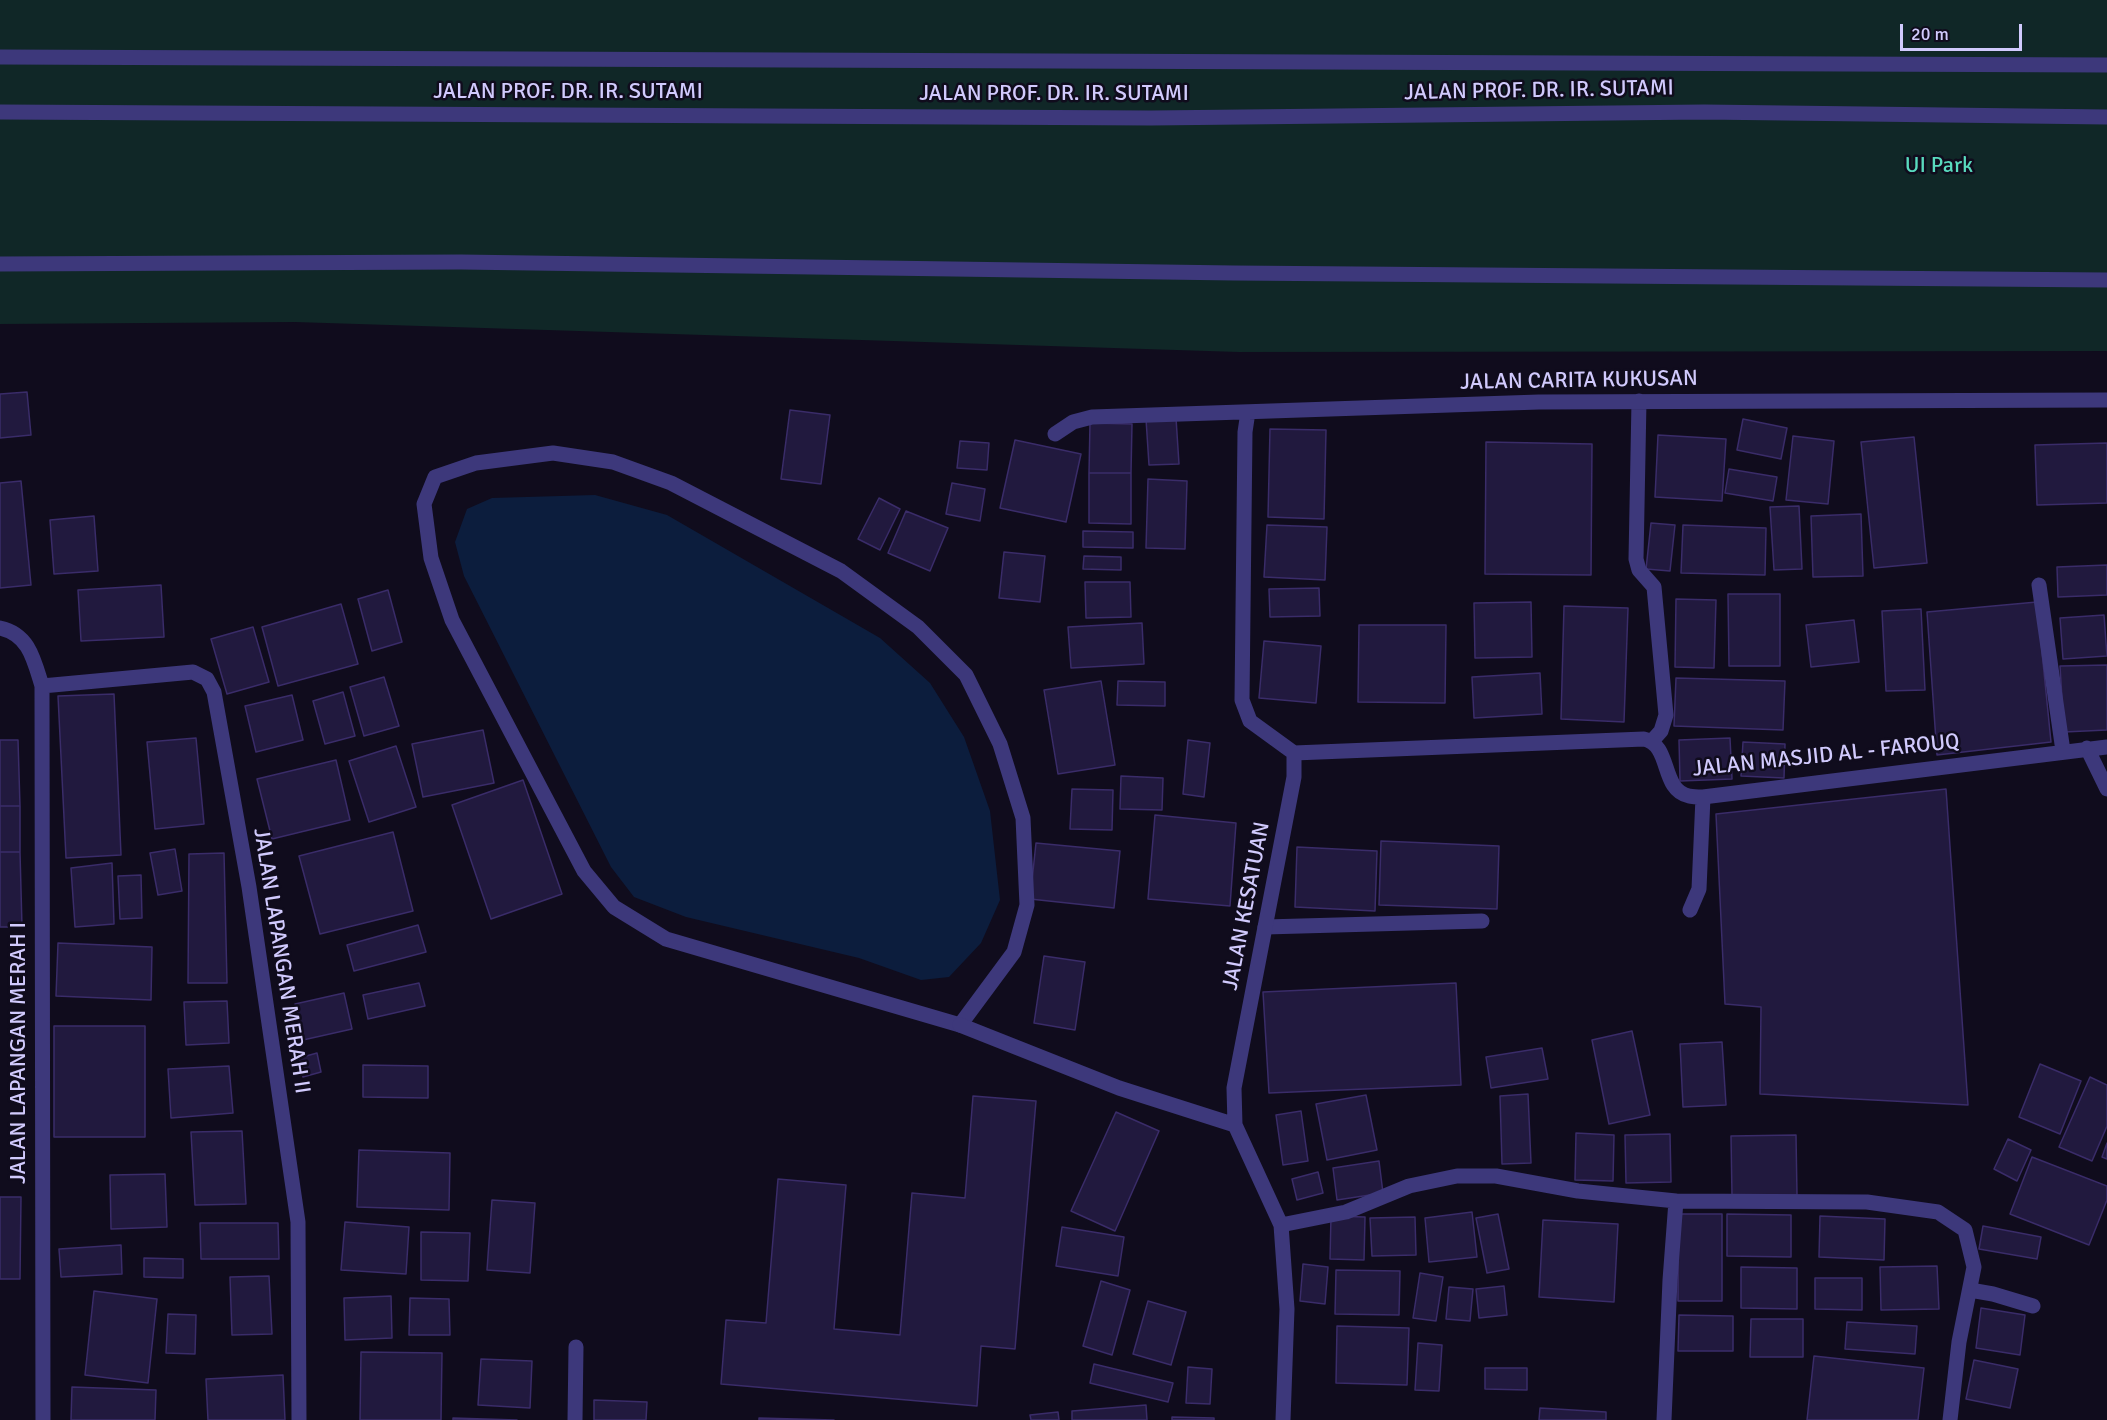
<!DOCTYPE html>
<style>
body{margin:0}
#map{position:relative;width:2107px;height:1420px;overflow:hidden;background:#100c1d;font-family:Signika,sans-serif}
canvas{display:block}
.scale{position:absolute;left:1900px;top:24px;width:122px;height:27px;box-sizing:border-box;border:3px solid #d1cafd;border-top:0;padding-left:8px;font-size:18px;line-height:21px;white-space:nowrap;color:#d1cafd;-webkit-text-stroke:4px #100c1d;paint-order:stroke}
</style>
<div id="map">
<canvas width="2107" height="1420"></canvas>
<div class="scale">20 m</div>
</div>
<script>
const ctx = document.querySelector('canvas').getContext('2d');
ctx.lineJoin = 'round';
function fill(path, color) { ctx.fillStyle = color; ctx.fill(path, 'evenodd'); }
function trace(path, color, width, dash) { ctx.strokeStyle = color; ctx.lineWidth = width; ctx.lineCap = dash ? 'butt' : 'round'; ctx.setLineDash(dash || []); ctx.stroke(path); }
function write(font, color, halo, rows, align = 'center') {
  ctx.font = font + ' Signika,sans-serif'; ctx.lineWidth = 5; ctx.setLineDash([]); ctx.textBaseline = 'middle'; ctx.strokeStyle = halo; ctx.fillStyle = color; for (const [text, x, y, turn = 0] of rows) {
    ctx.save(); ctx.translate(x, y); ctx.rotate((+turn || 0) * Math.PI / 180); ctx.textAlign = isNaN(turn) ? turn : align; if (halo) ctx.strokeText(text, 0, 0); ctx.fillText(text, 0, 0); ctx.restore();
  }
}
fill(new Path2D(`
 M0,0h2107v351l-868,1 -944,-30 -295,2z`), '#102727');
fill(new Path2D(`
 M595,495l72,20 213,123 50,45 34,54 26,74 10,89 -19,43 -32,34 -28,3 -62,-22 -173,-41 -52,-20 -23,-30 -147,-291 -9,-34 12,-33 25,-11z`), '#0c1d3d');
const building = new Path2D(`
 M27,392l4,43 -31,3v-44z
 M790,410l40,5 -9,69 -40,-5z
 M1176,418l3,46 -30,1 -3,-46z
 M1743,419l44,9 -6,31 -44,-9z
 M1090,423l42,1 -1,49h-42z
 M1270,429l56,1 -2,89 -56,-2z
 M1658,435l68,4 -4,62 -67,-4z
 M1793,436l41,5 -6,63 -42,-4z
 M1914,437l13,126 -53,5 -13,-126z
 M1015,440l66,14 -15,68 -66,-14z
 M960,441l29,2 -2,27 -30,-2z
 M1486,442l106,2 -1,131 -106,-1z
 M2107,443v60l-70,2 -2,-60z
 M1729,469l48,8 -4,24 -48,-8z
 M1089,473h42v51l-42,-1z
 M1148,479l39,2 -2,68 -39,-1z
 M21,481l10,104 -31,3v-105z
 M952,483l33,6 -5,32 -34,-7z
 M879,498l21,11 -20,41 -22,-11z
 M1799,506l3,63 -28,1 -4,-63z
 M906,511l42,17 -18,43 -42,-18z
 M1861,514l2,62 -50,1 -2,-61z
 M94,516l4,55 -44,3 -4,-54z
 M1651,523l24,2 -5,46 -24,-2z
 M1267,525l60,2 -2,53 -61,-3z
 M1683,525l83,3 -1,47 -84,-2z
 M1083,531l50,1v16l-50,-1z
 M1004,552l41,4 -5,46 -41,-4z
 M1084,556l37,1v13l-38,-1z
 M2107,565v30l-49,2 -1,-30z
 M1085,582h45l1,35 -45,1z
 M161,585l3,52 -83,4 -3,-51z
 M1319,588l1,28 -50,1 -1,-28z
 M388,590l14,52 -30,9 -14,-52z
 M1728,594h52v72h-51z
 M1676,599l40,1 -2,68 -39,-1z
 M1531,602l1,55 -57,1 -1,-55z
 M2037,602l14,140 -114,13 -10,-143z
 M341,604l17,60 -80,22 -16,-59z
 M1564,606l64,2 -4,114 -63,-3z
 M1921,609l4,81 -39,1 -4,-80z
 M2104,615l3,41 -44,3 -3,-41z
 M1854,620l5,42 -48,5 -5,-42z
 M1142,623l2,41 -73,4 -3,-41z
 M1359,625h87l-1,78 -87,-1z
 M253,627l16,55 -42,12 -16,-55z
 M1264,641l57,5 -5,57 -57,-5z
 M2107,665v65l-43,2 -4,-66z
 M1540,673l2,41 -68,4 -2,-41z
 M384,677l15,49 -35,10 -14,-49z
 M1676,678l109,3 -2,49 -109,-4z
 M1101,681l14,84 -57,9 -14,-84z
 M1118,681l47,1v24l-48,-1z
 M343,692l12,44 -30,8 -12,-43z
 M114,694l7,161 -55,3 -8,-162z
 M292,695l11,45 -47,12 -11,-46z
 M483,730l11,53 -71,14 -11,-53z
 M196,738l8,86 -49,5 -8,-87z
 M1730,738l2,41 -52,2 -1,-41z
 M0,740h18l2,66h-20z
 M1188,740l22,3 -6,54 -21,-3z
 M1743,742l42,2 -1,34 -43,-2z
 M396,746l20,61 -47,15 -20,-61z
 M336,760l14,60 -78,19 -15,-60z
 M1121,776l42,2 -1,32 -42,-1z
 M523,780l39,114 -71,25 -39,-114z
 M1072,789l41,1 -1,40 -42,-1z
 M1946,789l22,316 -208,-11 1,-87 -36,-3 -9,-190z
 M0,806h20v46h-20z
 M1155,815l81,8 -6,83 -82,-7z
 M393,832l20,79 -93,23 -21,-78z
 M1381,841l118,5 -2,63 -118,-4z
 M1036,843l84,8 -6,57 -84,-9z
 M1297,847l80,4 -2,60 -80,-4z
 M175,849l7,42 -24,4 -8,-42z
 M0,852h20l2,75h-22z
 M224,853l3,130h-39l1,-129z
 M112,863l2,61 -39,3 -4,-59z
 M141,875l1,43 -22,1 -2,-43z
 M418,925l8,27 -72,19 -7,-26z
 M58,943l94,4 -1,53 -95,-4z
 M1044,956l41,6 -10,68 -41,-7z
 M419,983l6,23 -57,13 -5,-24z
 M1456,983l5,102 -192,8 -6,-101z
 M344,993l8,36 -49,11 -8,-36z
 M227,1001l2,42 -43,2 -2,-43z
 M54,1026h91v111h-91z
 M1632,1031l18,84 -41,9 -17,-84z
 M1722,1042l4,63 -43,2 -3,-63z
 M1542,1048l6,31 -57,9 -5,-31z
 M317,1053l4,19 -18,5 -4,-19z
 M2040,1064l41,17 -21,53 -41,-17z
 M363,1065l65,1v32l-65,-1z
 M229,1066l4,47 -62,5 -3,-49z
 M2090,1077l17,8v41l-15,35 -33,-14z
 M1528,1094l3,69 -29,1 -2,-68z
 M1366,1095l11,55 -50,10 -11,-56z
 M973,1096l63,5 -21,248 -34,-3 -4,60 -256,-22 5,-64 40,3 12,-144 68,6 -12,144 66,6 12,-142 53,5z
 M1301,1111l7,50 -25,4 -7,-50z
 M1116,1112l43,19 -44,100 -44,-20z
 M242,1131l4,73 -51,1 -4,-73z
 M1576,1133l38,2 -1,46 -38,-1z
 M1670,1134l1,48 -45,1 -1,-48z
 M1796,1135l1,60 -65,1 -1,-60z
 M2008,1139l23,11 -14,31 -23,-12z
 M2107,1143v16l-5,-2z
 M359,1150l91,3 -1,57 -92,-3z
 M2032,1157l75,29v14l-18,45 -79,-31z
 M1379,1161l4,32 -46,7 -4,-32z
 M1318,1172l5,21 -26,7 -5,-21z
 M165,1174l2,53 -56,2 -1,-54z
 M0,1197h21l-1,82h-20z
 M492,1200l43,3 -5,70 -43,-3z
 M1472,1212l5,45 -48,5 -4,-44z
 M1498,1214l11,55 -22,4 -11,-55z
 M1678,1214h44v87h-44z
 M1727,1214l64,1v42l-64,-1z
 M1331,1216l34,1 -1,43 -34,-1z
 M1820,1216l65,3 -1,41 -65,-3z
 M1415,1217l1,38 -44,1 -2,-38z
 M1543,1220l75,4 -4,78 -75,-5z
 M345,1222l64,5 -3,47 -65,-4z
 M200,1223h78l1,36h-78z
 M1983,1226l58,11 -4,22 -58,-10z
 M1062,1227l62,10 -6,39 -62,-10z
 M421,1232l49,1 -2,48 -47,-1z
 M121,1245l1,29 -61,3 -2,-28z
 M144,1258l39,1v19l-39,-1z
 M1303,1264l25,3 -3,37 -25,-3z
 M1937,1266l2,43 -58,1 -1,-43z
 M1741,1267l56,1v41l-56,-1z
 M1336,1270l64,1 -1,44 -64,-1z
 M1420,1273l23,4 -7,44 -23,-3z
 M269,1276l3,58 -40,1 -2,-58z
 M1815,1278h47v32l-47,-1z
 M1101,1281l29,9 -18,65 -29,-9z
 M1504,1286l3,29 -28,3 -3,-29z
 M1449,1287l24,2 -3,32 -24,-2z
 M94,1291l63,8 -9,84 -63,-8z
 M391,1296l1,42 -47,2 -1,-42z
 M410,1298l39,1 1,36h-41z
 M1148,1301l38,11 -15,53 -38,-11z
 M1981,1308l44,7 -5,40 -44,-7z
 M168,1314l28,1 -1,39 -29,-1z
 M1679,1315l54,1v35h-55z
 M1751,1319h52v38h-53z
 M1847,1322l70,4 -2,28 -70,-5z
 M1337,1326l72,2 -2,57 -71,-2z
 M1418,1343l24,2 -3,46 -24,-1z
 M361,1352l81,1 -1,67h-81z
 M1814,1356l110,12 -6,52h-111z
 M481,1359l51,2 -2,47 -52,-3z
 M1974,1360l44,9 -8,39 -44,-9z
 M1094,1364l79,19 -5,19 -78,-19z
 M1188,1367l24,2 -2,35 -24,-1z
 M1485,1368h42v22l-42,-1z
 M283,1375l2,45h-77l-2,-41z
 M72,1387l84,3 -1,30h-84z
 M594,1400l53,2 -1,18h-52z
 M1146,1405l1,15h-75v-9z
 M1540,1408l66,4v8h-67z
 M1058,1412l1,8h-28l-1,-5z
 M1172,1417l42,1v2h-42z
 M453,1418l64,2h-64z
 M759,1418l75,2h-75z`);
fill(building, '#21193e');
trace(building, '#3a2c69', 1.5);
trace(new Path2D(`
 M0,264l461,-2 773,11 873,7
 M553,453l60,9 58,21 170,88 77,56 48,48 34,69 23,74 4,87 -13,47 -54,73 -294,-86 -52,-32 -30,-36 -132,-251 -21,-62 -7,-54 11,-27 41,-14z
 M1265,927l217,-6`), '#3d387b', 15);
trace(new Path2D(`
 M0,57l2107,8
 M0,112l1151,6 553,-6 403,5
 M1639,401l-3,158 3,11 15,17 12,128 -5,16 -9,10
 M1248,412l-3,20 -3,268 8,21 44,32
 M1055,434l18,-12 19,-5 447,-15 568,-2
 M2039,585l24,166
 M0,628c29,6 34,32 42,58l1,734
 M42,686l151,-14 14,7 7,13 35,195 49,335 1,198
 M2087,748l20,41
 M1294,753l350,-14c28,6 16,51 45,57 4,1 10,1 14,1l404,-50
 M1690,910l9,-21 4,-92
 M960,1025l159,63 116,37
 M1676,1201l191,1 71,10 27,18 9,37 -15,75 -9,78
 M1281,1225l65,-13 63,-26 48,-10h39l82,15 98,10 -6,79 -6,140
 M1970,1290l23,4 40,12
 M575,1420l1,-73
 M1283,1420l4,-111 -6,-84 -46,-100 -1,-37 60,-311v-24`), '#3d387b', 15);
write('22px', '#d1cafd', '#100c1d', [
 ["JALAN PROF. DR. IR. SUTAMI",1539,91,-1],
 ["JALAN PROF. DR. IR. SUTAMI",568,92],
 ["JALAN PROF. DR. IR. SUTAMI",1054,94],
 ["JALAN CARITA KUKUSAN",1579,381,-1],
 ["JALAN MASJID AL - FAROUQ",1826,756,-6],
 ["JALAN KESATUAN",1247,906,-79],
 ["JALAN LAPANGAN MERAH II",281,961,81],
 ["JALAN LAPANGAN MERAH I",19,1053,-90]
]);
write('22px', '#59dabe', '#100c1d', [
 ["UI Park",1939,166]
]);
</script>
